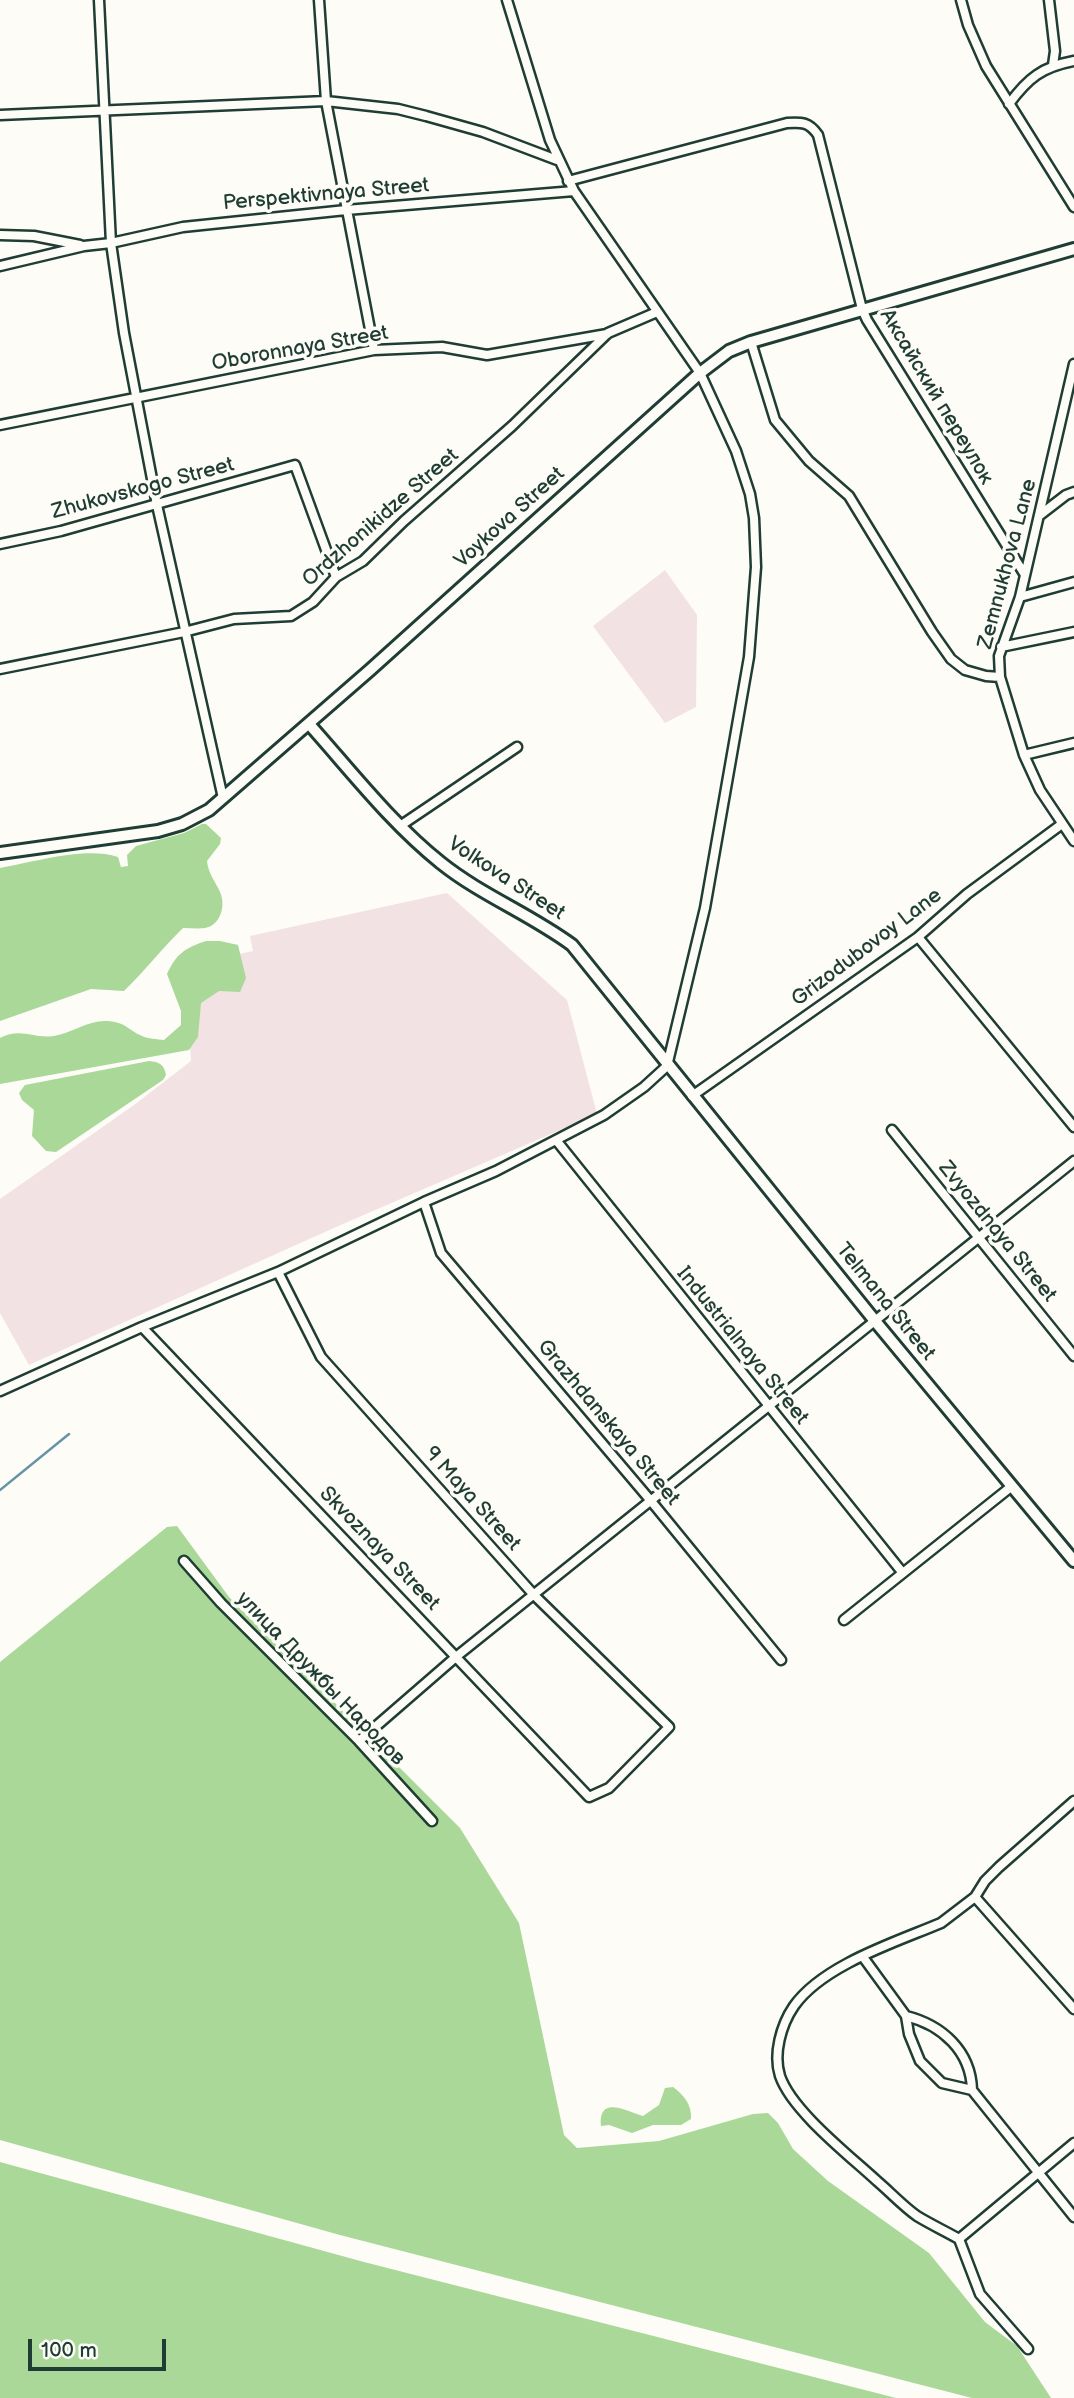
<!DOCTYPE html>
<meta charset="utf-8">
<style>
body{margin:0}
#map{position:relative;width:1074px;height:2398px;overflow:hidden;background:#fdfcf7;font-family:"Balsamiq Sans",sans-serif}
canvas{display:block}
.scale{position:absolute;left:28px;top:2339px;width:138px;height:32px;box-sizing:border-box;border:4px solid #1f3d34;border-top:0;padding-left:9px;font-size:21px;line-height:24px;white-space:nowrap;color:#1f3d34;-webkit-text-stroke:5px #fdfcf7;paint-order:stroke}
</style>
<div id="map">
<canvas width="1074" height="2398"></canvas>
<div class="scale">100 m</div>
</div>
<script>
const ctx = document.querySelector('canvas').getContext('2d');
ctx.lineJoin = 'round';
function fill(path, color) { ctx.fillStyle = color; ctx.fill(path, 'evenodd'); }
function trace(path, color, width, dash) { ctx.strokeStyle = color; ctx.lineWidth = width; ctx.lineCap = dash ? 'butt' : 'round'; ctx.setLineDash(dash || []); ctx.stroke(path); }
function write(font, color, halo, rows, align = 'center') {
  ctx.font = font + ' "Balsamiq Sans",sans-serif'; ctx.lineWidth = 7; ctx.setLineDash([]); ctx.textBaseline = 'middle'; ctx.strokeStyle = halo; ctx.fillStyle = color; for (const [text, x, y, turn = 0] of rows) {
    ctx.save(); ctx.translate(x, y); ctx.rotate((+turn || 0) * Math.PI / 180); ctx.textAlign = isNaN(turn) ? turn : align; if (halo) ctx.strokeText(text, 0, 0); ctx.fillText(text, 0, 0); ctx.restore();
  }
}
fill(new Path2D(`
 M665,570l32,45 -1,92 -31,16 -72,-97z
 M447,893l120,107 30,114 -261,113 -307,138 -29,-52v-114l134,-94 57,-44 -6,-95 68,-15 -3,-15z`), '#f3e2e4');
fill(new Path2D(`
 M202,824h4l15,14 -1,6 -13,17c1,12 8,20 13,31 6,13 1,33 -15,36 -7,1 -15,0 -22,0 -21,20 -38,43 -59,63l-33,-2 -91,32v-153c34,-6 85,-22 118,-11l3,10 7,-1 -1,-11 9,-9 48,-13z
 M206,941h14l18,4 8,33 -6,14 -21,-1 -18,12 -3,34 -9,13 -189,34v-46c21,-11 33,1 54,-2 18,-3 34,-16 53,-15 19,1 21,9 35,15 6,3 15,3 22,4l17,-15v-14l-14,-37c9,-20 18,-26 39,-33z
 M149,1061c10,1 15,3 17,14l-3,5 -107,72 -10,-1 -14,-15 2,-26 -12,-10 -3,-7 6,-8z
 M177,1526l52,71 231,231 59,95 45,212 13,13 82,-7 94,-27 15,-1 10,10 15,26 35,32 101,72 56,69 32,24 34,52h-79l-632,-163 -340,-95v-478l167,-135z
 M673,2087c11,8 19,18 18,32l-10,6h-28l-21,8 -23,-8 -8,1c-3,-32 27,-14 42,-10l16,-11 6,-17z
 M0,2162l364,100 532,136h-896z`), '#a9d898');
trace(new Path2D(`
 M0,1490l69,-56`), '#6594a7', 2.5);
const street = new Path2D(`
 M99,0l12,243 13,90 33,172 66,293
 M319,0l7,101 48,249
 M961,0l7,25 18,41 88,141
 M1049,0l6,51 -2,14
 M1009,104c19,-26 33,-37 65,-43
 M0,115l326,-14 72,8 28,7 57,16 74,28
 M568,181l219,-58c15,-1 22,-1 31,12l44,174 5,11 158,255
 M0,235l34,1 46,9
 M0,266l84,-20 27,-3 72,-16 163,-17 228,-19
 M751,342l24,78 34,41 40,35 83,136 19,27 14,11 21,6 14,1
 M1074,364l-54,233 -21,59 1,21 24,78 16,35 34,51
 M0,425l374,-75 68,-3 45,8 120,-21
 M1040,515l26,-20 8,-3
 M0,544l61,-13 234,-66 41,112
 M1020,597l54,-15
 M1001,647l73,-15
 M0,669l184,-37 50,-13 57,-3 22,-14 23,-25 27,-16 41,-40 108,-95 96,-93 49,-21
 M1024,755l50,-12
 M400,826l117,-79
 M918,937l156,190
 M692,1096l226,-159 49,-43 95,-70
 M892,1130l182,226
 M556,1140l346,432
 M424,1202l17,51 210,248 130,159
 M142,1327l447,470 20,-9 60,-61 -135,-132 -213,-238 -43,-85
 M0,1391l142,-64 136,-55 146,-70 72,-31 108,-56 40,-28 23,-21 38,-158 44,-251 7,-90 -2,-49 -4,-24 -14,-43 -36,-78 -126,-182 -24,-51 -43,-140
 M184,1561l37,42 138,138 73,80
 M844,1620l168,-134
 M359,1741l98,-85 617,-495
 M975,1897l99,112
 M863,1957l43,59 3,18 11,27 22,22 30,7 102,127
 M906,2016c36,9 65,35 66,74
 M959,2239l115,-96
 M1028,2349l-48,-55 -21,-55c-14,-8 -29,-15 -42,-23 -14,-10 -27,-24 -40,-35 -27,-25 -85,-70 -97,-105 -7,-22 1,-51 14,-70 29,-41 102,-64 147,-83l34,-26 10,-16 14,-14 75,-66`);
const secondary = new Path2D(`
 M309,724c42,47 82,99 132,139 40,32 89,51 131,82l303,376 199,240
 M0,853l158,-22 24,-7 27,-14 161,-140 330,-297 29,-22 22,-9 323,-93`);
trace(street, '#1f3d34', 13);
trace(secondary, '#1f3d34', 16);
trace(street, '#fdfcf7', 8);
trace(secondary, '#fdfcf7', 10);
write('21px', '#1f3d34', '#fdfcf7', [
 ["Perspektivnaya Street",326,195,-5],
 ["Oboronnaya Street",300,349,-10],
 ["Аксайский переулок",936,397,59],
 ["Zhukovskogo Street",143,489,-15],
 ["Ordzhonikidze Street",381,518,-41],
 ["Voykova Street",510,518,-42],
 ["Zemnukhova Lane",1008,564,-75],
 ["Volkova Street",506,879,33],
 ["Grizodubovoy Lane",867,948,-37],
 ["Zvyozdnaya Street",997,1232,51],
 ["Telmana Street",885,1302,51],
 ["Industrialnaya Street",742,1346,51],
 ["Grazhdanskaya Street",608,1423,50],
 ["9 Maya Street",472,1499,48],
 ["Skvoznaya Street",379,1549,46],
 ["улица Дружбы Народов",320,1679,46]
]);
</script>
